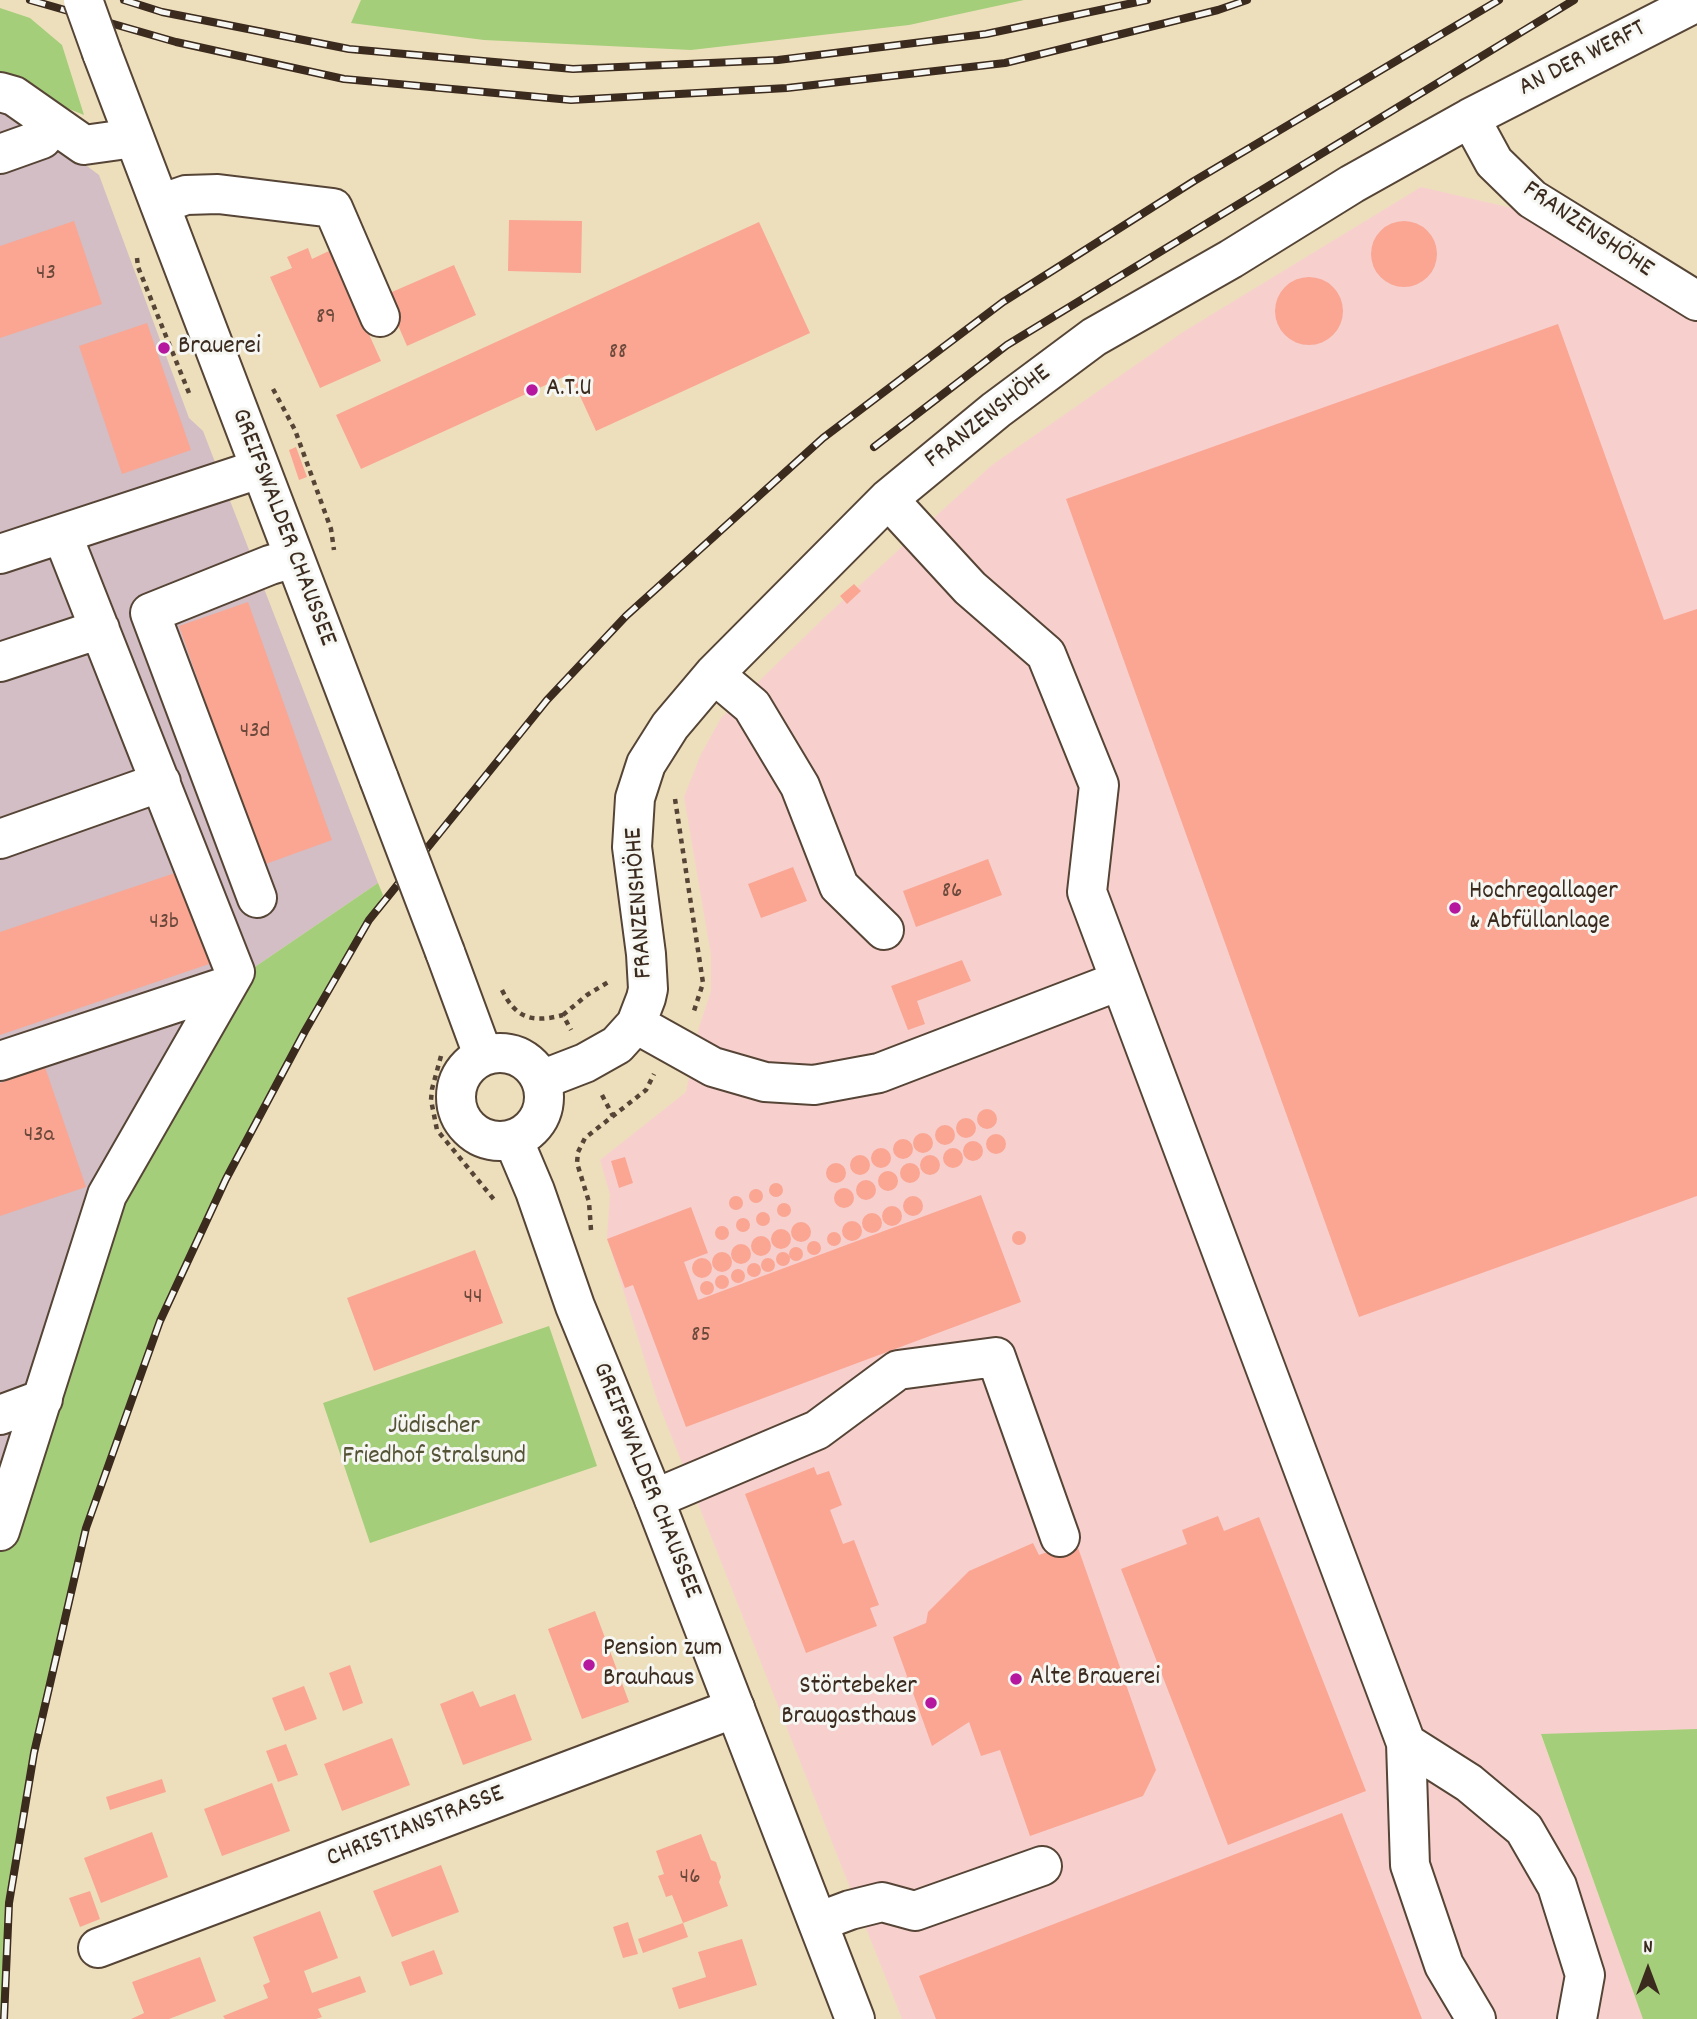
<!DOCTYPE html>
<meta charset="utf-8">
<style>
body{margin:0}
#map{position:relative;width:1697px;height:2019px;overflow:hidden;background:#eddfbc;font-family:Dekko,sans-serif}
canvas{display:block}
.north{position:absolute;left:1613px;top:1935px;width:70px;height:70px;-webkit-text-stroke:5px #f6f6f2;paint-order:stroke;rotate:0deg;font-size:19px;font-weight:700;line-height:28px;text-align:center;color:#3b2a1e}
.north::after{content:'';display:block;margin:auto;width:24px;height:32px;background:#3b2a1e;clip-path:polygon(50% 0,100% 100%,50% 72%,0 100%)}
</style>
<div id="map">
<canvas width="1697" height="2019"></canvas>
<div class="north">N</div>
</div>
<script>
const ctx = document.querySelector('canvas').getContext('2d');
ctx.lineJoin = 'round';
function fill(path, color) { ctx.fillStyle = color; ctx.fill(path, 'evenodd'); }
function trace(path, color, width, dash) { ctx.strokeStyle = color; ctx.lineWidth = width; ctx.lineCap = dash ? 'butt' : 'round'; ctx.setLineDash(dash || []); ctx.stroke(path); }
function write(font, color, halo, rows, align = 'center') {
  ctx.font = font + ' Dekko,sans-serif'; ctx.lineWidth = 6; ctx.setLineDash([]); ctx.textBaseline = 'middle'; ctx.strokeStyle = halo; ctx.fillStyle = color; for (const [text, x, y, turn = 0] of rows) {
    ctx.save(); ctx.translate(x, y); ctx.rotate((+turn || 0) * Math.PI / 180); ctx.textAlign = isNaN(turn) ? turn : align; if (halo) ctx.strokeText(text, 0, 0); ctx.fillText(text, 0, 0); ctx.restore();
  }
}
fill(new Path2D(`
 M1421,187l95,22 181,106v1414l-156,6 102,284h-741l-245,-619 -50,-163 3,-42 -10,-35 86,-68 13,-65 12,-36v-36l-27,-158 16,-41 21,-38 107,-104 164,-149 191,-133z`), '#f7d0ce');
fill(new Path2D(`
 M0,101l99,74 90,243 14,13 175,452 -151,103 -227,545z`), '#d2bec4');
fill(new Path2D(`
 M361,0h663l-115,25 -218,25 -207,-10 -133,-17z
 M0,8l30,10 32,27 22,70 -84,-34z
 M378,883l5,12 -78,136 -79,148 -66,142 -74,207 -52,225 -25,150 -5,116h-4v-488l107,-336 120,-209z
 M549,1326l48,140 -227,77 -47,-140z
 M1697,1729v290h-54l-102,-285z`), '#a4ce7a');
fill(new Path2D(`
 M509,220l73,1 -1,52 -73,-2z
 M1371 254a33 33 0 1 1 66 0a33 33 0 1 1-66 0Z
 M74,221l28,83 -102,34v-92z
 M759,222l51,111 -214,98 -26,-57 -209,95 -25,-54z
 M308,248l4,11 19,-9 50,111 -61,27 -50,-111 22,-9 -5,-11z
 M454,265l22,50 -69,31 -22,-51z
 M1275 311a34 34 0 1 1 68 0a34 34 0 1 1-68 0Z
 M147,323l44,127 -69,24 -43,-128z
 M1558,324l106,296 33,-11v587l-338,121 -293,-818z
 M296,447l11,30 -8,3 -10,-30z
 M854,584l7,7 -14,13 -7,-8z
 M248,602l84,238 -69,25 -84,-239z
 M988,859l14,36 -86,32 -13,-36z
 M793,867l14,34 -46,17 -13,-34z
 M181,871l31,92 -212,72v-103z
 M962,960l9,21 -54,20 8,23 -17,6 -17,-44z
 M45,1067l41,120 -86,29v-133z
 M977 1119a10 10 0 1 1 20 0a10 10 0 1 1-20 0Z
 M956 1128a10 10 0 1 1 20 0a10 10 0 1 1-20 0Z
 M935 1135a10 10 0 1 1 20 0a10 10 0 1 1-20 0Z
 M913 1143a10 10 0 1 1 20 0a10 10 0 1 1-20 0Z
 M986 1144a10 10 0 1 1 20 0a10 10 0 1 1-20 0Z
 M893 1149a10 10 0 1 1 20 0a10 10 0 1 1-20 0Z
 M963 1151a10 10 0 1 1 20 0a10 10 0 1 1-20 0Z
 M943 1158a10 10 0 1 1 20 0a10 10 0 1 1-20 0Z
 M871 1158a10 10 0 1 1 20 0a10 10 0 1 1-20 0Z
 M920 1165a10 10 0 1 1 20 0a10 10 0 1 1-20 0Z
 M850 1165a10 10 0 1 1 20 0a10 10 0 1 1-20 0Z
 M625,1157l8,26 -14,5 -8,-27z
 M900 1173a10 10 0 1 1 20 0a10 10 0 1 1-20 0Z
 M826 1173a10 10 0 1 1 20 0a10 10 0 1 1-20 0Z
 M878 1181a10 10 0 1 1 20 0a10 10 0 1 1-20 0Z
 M856 1190a10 10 0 1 1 20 0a10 10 0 1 1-20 0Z
 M769 1190a7 7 0 1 1 14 0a7 7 0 1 1-14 0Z
 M834 1198a10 10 0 1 1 20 0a10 10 0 1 1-20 0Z
 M749 1196a7 7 0 1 1 14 0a7 7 0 1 1-14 0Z
 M981,1195l40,107 -335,125 -53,-142 -8,3 -18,-49 84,-32 17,46 -24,9 14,38z
 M903 1206a10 10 0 1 1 20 0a10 10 0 1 1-20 0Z
 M729 1203a7 7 0 1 1 14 0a7 7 0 1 1-14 0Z
 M777 1210a7 7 0 1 1 14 0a7 7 0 1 1-14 0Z
 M882 1216a10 10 0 1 1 20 0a10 10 0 1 1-20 0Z
 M756 1219a7 7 0 1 1 14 0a7 7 0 1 1-14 0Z
 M862 1223a10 10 0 1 1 20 0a10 10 0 1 1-20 0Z
 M736 1225a7 7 0 1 1 14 0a7 7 0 1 1-14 0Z
 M842 1231a10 10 0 1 1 20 0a10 10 0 1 1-20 0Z
 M791 1232a10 10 0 1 1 20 0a10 10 0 1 1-20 0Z
 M715 1233a7 7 0 1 1 14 0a7 7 0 1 1-14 0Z
 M771 1239a10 10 0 1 1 20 0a10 10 0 1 1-20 0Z
 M1012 1238a7 7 0 1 1 14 0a7 7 0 1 1-14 0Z
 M827 1239a7 7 0 1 1 14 0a7 7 0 1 1-14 0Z
 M751 1246a10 10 0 1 1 20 0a10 10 0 1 1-20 0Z
 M807 1248a7 7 0 1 1 14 0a7 7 0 1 1-14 0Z
 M731 1254a10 10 0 1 1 20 0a10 10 0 1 1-20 0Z
 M789 1254a7 7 0 1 1 14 0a7 7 0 1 1-14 0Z
 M475,1250l28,73 -129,48 -27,-73z
 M712 1262a10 10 0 1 1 20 0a10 10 0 1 1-20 0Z
 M776 1259a7 7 0 1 1 14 0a7 7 0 1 1-14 0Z
 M761 1265a7 7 0 1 1 14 0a7 7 0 1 1-14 0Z
 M692 1268a10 10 0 1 1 20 0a10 10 0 1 1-20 0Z
 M747 1270a7 7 0 1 1 14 0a7 7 0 1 1-14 0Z
 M731 1276a7 7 0 1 1 14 0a7 7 0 1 1-14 0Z
 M715 1282a7 7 0 1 1 14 0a7 7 0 1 1-14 0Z
 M700 1288a7 7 0 1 1 14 0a7 7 0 1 1-14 0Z
 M814,1467l3,8 12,-4 13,34 -12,5 13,34 11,-4 25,65 -9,3 7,18 -71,27 -61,-159z
 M1218,1516l6,15 35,-14 107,274 -138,54 -107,-276 66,-25 -5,-14z
 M1076,1542l80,228 -13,26 -113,40 -30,-86 -19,6 -12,-34 -37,24 -39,-109 33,-14 2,-11 41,-41 64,-28 6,12z
 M595,1611l34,91 -47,17 -34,-90z
 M350,1665l13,38 -20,8 -14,-38z
 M304,1686l13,33 -32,12 -13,-33z
 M473,1691l7,16 35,-13 17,46 -69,25 -23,-61z
 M392,1738l18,47 -68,26 -18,-47z
 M286,1744l12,31 -20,7 -12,-31z
 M162,1779l4,13 -56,18 -4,-13z
 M272,1783l18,48 -68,25 -18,-47z
 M1342,1813l80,206h-486l-17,-43z
 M152,1832l16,45 -67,26 -17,-45z
 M701,1834l10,26 5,2 5,15 -2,5 9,24 -45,17 -11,-28 -6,2 -8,-21 6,-2 -8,-23z
 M441,1865l18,47 -67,25 -19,-46z
 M90,1891l10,28 -20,8 -11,-29z
 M320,1911l18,47 -34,13 8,22 48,-17 6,16 -48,17 4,8 -6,2h-91l-2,-3 45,-18 -5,-13 7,-3 -17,-45z
 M628,1922l10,32 -15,4 -10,-31z
 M683,1923l5,14 -45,16 -5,-14z
 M742,1939l15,46 -78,24 -7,-21 34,-11 -8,-25z
 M434,1950l9,24 -33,12 -9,-24z
 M200,1957l16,44 -47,18h-38l13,-6 -12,-31z`), '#faa693');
const minor = new Path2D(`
 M0,92l14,4 70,49 50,-7
 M1470,118l24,44 38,37 165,102
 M0,154l42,-15
 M160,204l26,-9 32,-1 115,14 47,109
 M888,499l82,89 76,66 53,131 -12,107 319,851 4,122 34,100 32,54
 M0,554l259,-85
 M0,662l100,-33
 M714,674l38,32 48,80 39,100 45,44
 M0,839l161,-57
 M257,898l-107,-285 120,-48 24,-7
 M636,1024l77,43 52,15 49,3 65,-12 240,-92
 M0,1061l227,-75
 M541,1080l44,-17 32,-18 19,-21 10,-26 2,-9 -2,-35 -14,-107 3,-49 11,-34 24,-38 44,-52 174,-175 108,-89 98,-73 137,-78 121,-75 118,-66 227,-116
 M0,1415l43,-16
 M654,1499l163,-69 81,-60 98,-13 64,180
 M0,1531l107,-336 128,-223 -173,-438
 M1406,1743l63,40 55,46 33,57 28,89 -8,44
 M818,1922l32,-12 32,-8 33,9 127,-45
 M98,1948l637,-240`);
const major = new Path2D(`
 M102,53l277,726
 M445,952l38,103
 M456 1097a44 44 0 1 1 88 0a44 44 0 1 1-88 0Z
 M513,1139l22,52 40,115 79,193 201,520`);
trace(minor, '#564536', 42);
trace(major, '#564536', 42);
trace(new Path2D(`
 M137,258l1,9 51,126
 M273,389l22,41 36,99 3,21
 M675,799l28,184 -10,31
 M502,990c14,29 31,33 61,25l8,15
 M563,1015l24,-20 23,-14
 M441,1056l-9,33 -1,11 6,30 59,72
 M602,1095l11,21
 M591,1230l-2,-28 -12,-39 1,-11 7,-14 61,-48 8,-16`), '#564536', 4.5, [5, 5]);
trace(minor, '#fff', 38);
trace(major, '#fff', 38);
const rail = new Path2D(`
 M30,0l146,42 168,37 227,21 216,-12 218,-25 213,-53 29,-10
 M124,0l38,12 187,37 224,20 205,-9 208,-26 161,-34
 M874,447l133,-102 567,-345
 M4,2019l5,-116 25,-150 52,-225 74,-207 66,-142 79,-148 64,-111 178,-220 79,-84 197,-178 180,-136 191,-121 305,-181`);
trace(rail, '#3b2a1e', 8);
trace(rail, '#f6f6f2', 5, [16]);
const majorBridge = new Path2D(`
 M83,0l19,53
 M379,779l66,173`);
trace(majorBridge, '#564536', 42, []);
trace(majorBridge, '#fff', 38);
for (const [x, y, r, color] of [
 [164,348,7,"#b5179e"],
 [532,390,7,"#b5179e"],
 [1455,908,7,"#b5179e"],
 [589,1665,7,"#b5179e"],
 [1016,1679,7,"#b5179e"],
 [931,1703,7,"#b5179e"]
]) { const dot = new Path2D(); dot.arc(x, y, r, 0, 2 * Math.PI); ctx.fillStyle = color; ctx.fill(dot); trace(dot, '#f6f6f2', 2.5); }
write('23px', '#6b493b', null, [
 ["43",46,275],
 ["89",326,319],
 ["88",618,354],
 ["43d",255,733],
 ["86",952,893],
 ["43b",164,924],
 ["43a",39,1137],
 ["44",473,1299],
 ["85",701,1337],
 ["46",690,1879]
]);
write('26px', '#3b2a1e', '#f6f6f2', [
 ["AN DER WERFT",1583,60,-27],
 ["FRANZENSHÖHE",1587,231,34],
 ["FRANZENSHÖHE",989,418,-38],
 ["GREIFSWALDER CHAUSSEE",282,528,69],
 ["FRANZENSHÖHE",641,903,-94],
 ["GREIFSWALDER CHAUSSEE",645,1481,68],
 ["CHRISTIANSTRASSE",416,1828,-21]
]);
write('26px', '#3b2a1e', '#f6f6f2', [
 ["Brauerei",178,348],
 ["A.T.U",546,390],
 ["Hochregallager",1469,893],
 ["& Abfüllanlage",1469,923],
 ["Pension zum",603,1650],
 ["Brauhaus",603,1680],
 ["Alte Brauerei",1030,1679],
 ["Störtebeker",917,1688,"right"],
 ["Braugasthaus",917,1718,"right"]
], 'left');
write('26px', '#555335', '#f6f6f2', [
 ["Jüdischer",434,1428],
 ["Friedhof Stralsund",434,1458]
]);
</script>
